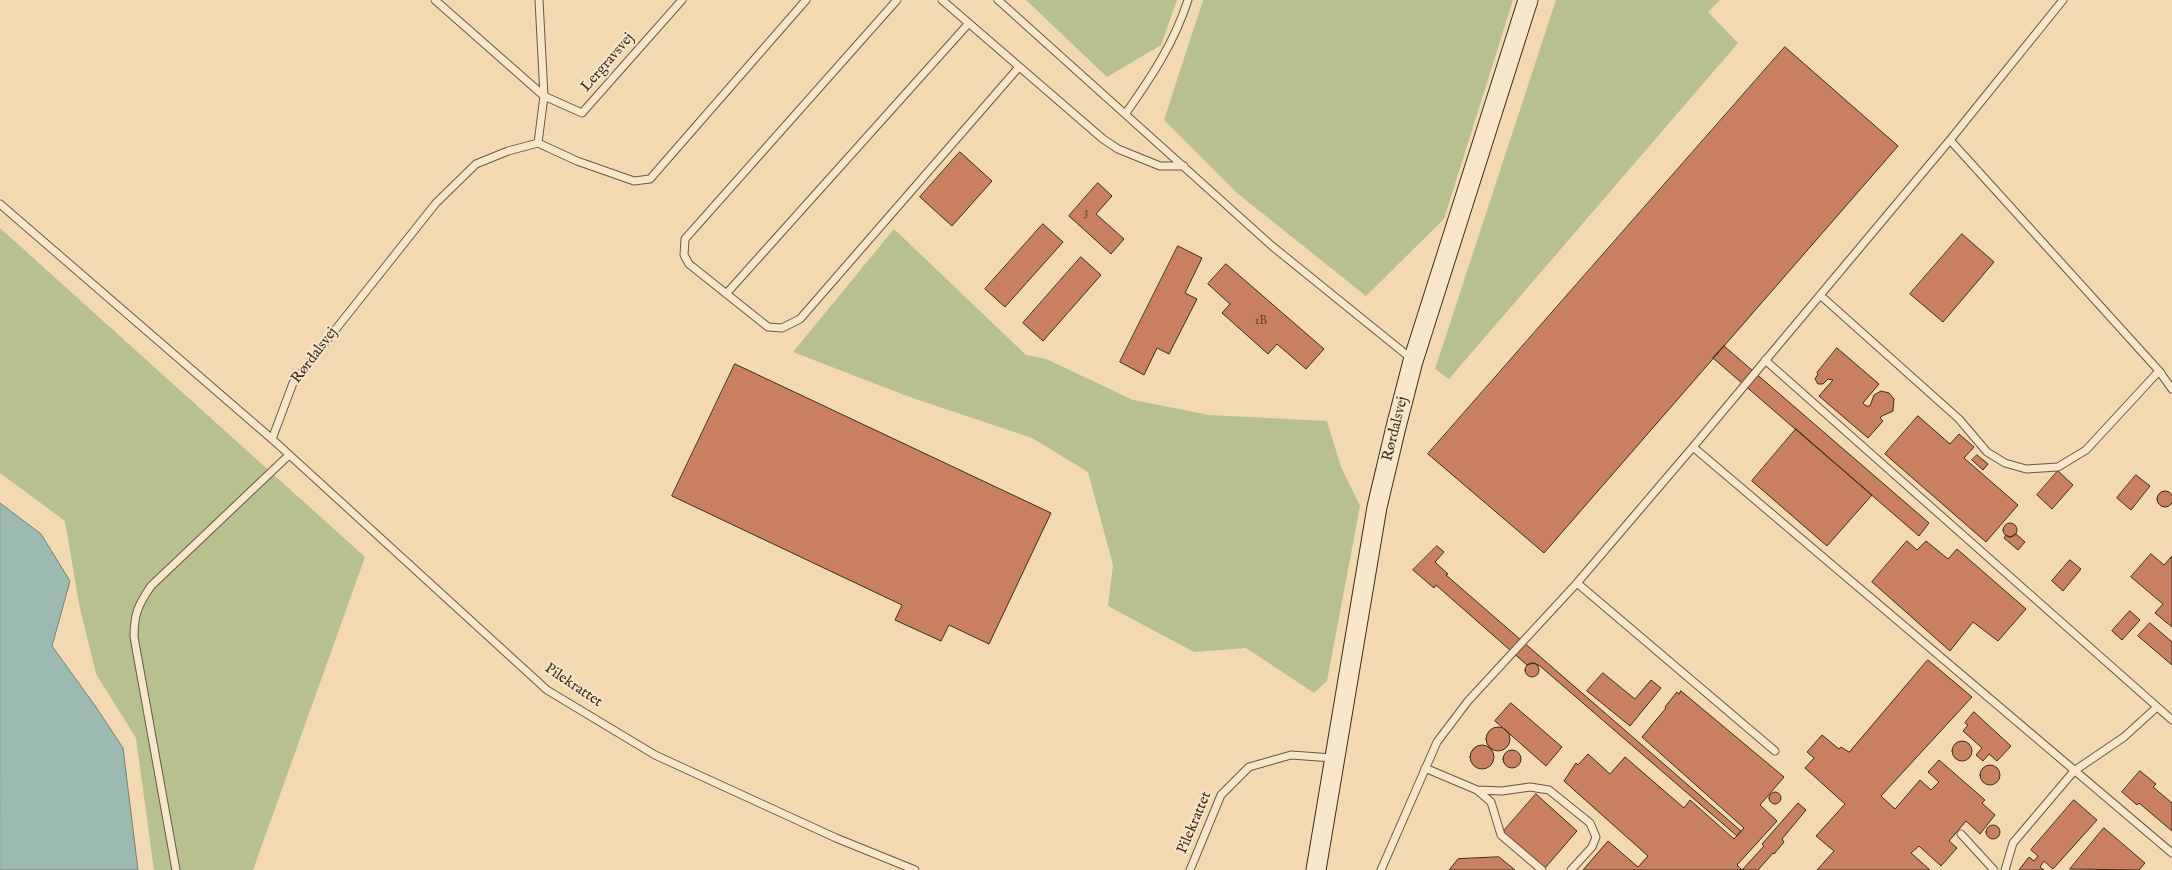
<!DOCTYPE html>
<meta charset="utf-8">
<style>
body{margin:0}
canvas{display:block;background:#f2d9b1}
</style>
<canvas width="2172" height="870"></canvas>
<script>
const ctx = document.querySelector('canvas').getContext('2d');
ctx.lineJoin = 'round';
function fill(path, color) { ctx.fillStyle = color; ctx.fill(path, 'evenodd'); }
function trace(path, color, width, dash) { ctx.strokeStyle = color; ctx.lineWidth = width; ctx.lineCap = dash ? 'butt' : 'round'; ctx.setLineDash(dash || []); ctx.stroke(path); }
function write(font, color, halo, rows, align = 'center') {
  ctx.font = font + ' "IM FELL English",serif'; ctx.lineWidth = 4; ctx.setLineDash([]); ctx.textBaseline = 'middle'; ctx.strokeStyle = halo; ctx.fillStyle = color; for (const [text, x, y, turn = 0] of rows) {
    ctx.save(); ctx.translate(x, y); ctx.rotate((+turn || 0) * Math.PI / 180); ctx.textAlign = isNaN(turn) ? turn : align; if (halo) ctx.strokeText(text, 0, 0); ctx.fillText(text, 0, 0); ctx.restore();
  }
}
fill(new Path2D(`
 M1026,0h151l-16,45 -54,32z
 M1203,0h310l-69,219 -78,77 -129,-103 -73,-73z
 M1556,0h164l-12,12 30,31 -289,336 -14,-10z
 M0,228l365,329 -112,313h-99l-18,-132 -40,-64 -17,-70 -14,-83 -65,-48z
 M894,229l132,126 20,4 87,41 76,15 118,6 14,46 19,39 -33,175 -13,12 -68,-45 -52,4 -86,-46 5,-41 -25,-93 -56,-34 -125,-42 -114,-44z`), '#b7c08e');
const water = new Path2D(`
 M0,503l41,31 29,47 -18,65 44,61 27,41 15,122h-138z`);
fill(water, '#9cb9b2');
trace(water, '#758177', 1);
const building = new Path2D(`
 M1785,47l113,99 -354,407 -116,-99z
 M960,152l32,29 -40,45 -32,-29z
 M1098,183l14,13 -16,18 28,25 -13,15 -42,-38z
 M1043,224l20,18 -58,65 -20,-18z
 M1962,234l32,28 -51,60 -33,-28z
 M1178,246l24,12 -17,35 12,6 -28,55 -12,-6 -13,27 -24,-13z
 M1081,257l20,18 -58,66 -20,-18z
 M1226,264l98,85 -18,20 -29,-25 -9,10 -46,-41 8,-9 -22,-20z
 M1724,346l205,177 -10,13 -206,-178z
 M1837,348l42,36 -16,19 3,3h4l4,-11 7,-4 8,2 5,6 -1,12 -11,5 -2,2 3,3 -15,17 -49,-42 14,-16 -5,-1 -5,5h-5l-3,-5 3,-5 -1,-1z
 M735,364l316,149 -62,131 -40,-19 -8,16 -46,-21 7,-15 -230,-109z
 M1918,416l32,28 9,-10 15,13 -10,11 54,47 -32,37 -101,-88z
 M1796,429l76,66 -45,51 -75,-65z
 M1977,455l11,9 -5,6 -11,-10z
 M2058,471l15,14 -21,24 -15,-14z
 M2136,475l14,11 -19,24 -14,-12z
 M2157 499a8 8 0 1 1 16 0a8 8 0 1 1-16 0Z
 M2003 530a7 7 0 1 1 14 0a7 7 0 1 1-14 0Z
 M2016,534l9,8 -7,8 -14,-12 2,-3 4,2z
 M1907,541l10,9 9,-9 22,18 9,-10 69,60 -28,32 -25,-19 -23,29 -78,-69z
 M1437,546l7,6 -9,10 13,12 -2,1 295,256 -4,5 -197,-170 -6,-3 -7,2 -91,-80 -2,3 -21,-18z
 M2151,554l13,11 8,-9v71l-17,-14 8,-9 -32,-27z
 M2070,560l11,9 -18,22 -11,-10z
 M2130,611l10,9 -18,20 -10,-9z
 M2150,623l22,19v23l-34,-29z
 M1928,660l44,37 -91,99 14,13 25,-29 11,10 8,-8 -11,-10 11,-12 46,40 -3,3 13,12 -15,19 -14,-13 -17,20 8,7 -16,18 -22,-20 -8,7 19,17h-113l17,-19 -18,-15 29,-32 -40,-36 9,-10 -7,-6 15,-17 17,14 2,-2 8,5z
 M1525 670a7 7 0 1 1 14 0a7 7 0 1 1-14 0Z
 M1603,673l32,26 16,-19 10,8 -31,38 -43,-35z
 M1681,691l103,86 -24,28 17,16 -40,44 5,5 22,-24 -2,-2 36,-41 8,7 -24,29 2,3 -10,12 -1,-1 -15,17h-175l25,-29 30,26 10,-11 -84,-75 12,-18 2,2 10,-11 22,20 15,-17 59,51 6,-8 44,39 10,-11 -102,-91 24,-29 -1,-1 12,-15 2,2z
 M1511,703l51,44 -16,19 -51,-45z
 M1974,712l37,34 -14,15 -8,-7 -6,7 -7,-6 6,-7 -19,-17 5,-6 -3,-2z
 M1486 739a12 12 0 1 1 24 0a12 12 0 1 1-24 0Z
 M1952 751a10 10 0 1 1 20 0a10 10 0 1 1-20 0Z
 M1470 757a12 12 0 1 1 24 0a12 12 0 1 1-24 0Z
 M1503 759a9 9 0 1 1 18 0a9 9 0 1 1-18 0Z
 M1980 775a10 10 0 1 1 20 0a10 10 0 1 1-20 0Z
 M2140,771l16,13 -3,3 19,16v28l-33,-28 -2,2 -15,-13z
 M1769 798a6 6 0 1 1 12 0a6 6 0 1 1-12 0Z
 M1536,794l41,37 -32,37 -42,-36z
 M2074,800l23,20 -44,49 -9,-8 -4,6 4,3h-25l10,-13 5,4 4,-5 -7,-6z
 M1986 832a7 7 0 1 1 14 0a7 7 0 1 1-14 0Z
 M2104,828l41,35 -6,7 -69,-1z
 M1499,857l16,13h-66l9,-11z`);
fill(building, '#c98060');
trace(building, '#3b2d1f', 1);
const lane = new Path2D(`
 M435,0l109,96 -5,-96
 M897,0l-212,239 -1,16 5,9 79,63 14,1 18,-9 219,-252
 M942,0l161,139 15,10 42,17h24
 M998,0l274,246 141,114
 M1126,113c26,-37 48,-70 62,-113
 M1950,140l211,233
 M538,143l39,18 57,20 16,-2 156,-179
 M0,204l272,235 275,251 108,65 181,83 79,32
 M726,294l243,-271
 M1820,295l139,124 28,33 18,11 21,6 32,-2 28,-17 73,-79 13,18
 M1765,360l407,360
 M272,439l21,-56 143,-180 40,-39 32,-13 30,-8 6,-47 38,17 100,-113
 M1693,447l479,406
 M1577,583l198,168
 M1425,768l52,22 14,12 10,33 41,35
 M1477,790l25,1 28,-4 19,3 41,33 6,14 -4,10 -21,23
 M1961,834l33,36
 M176,870l-42,-233c0,-23 4,-32 17,-51l138,-131
 M1190,870l31,-75 28,-28 42,-12 42,3
 M1381,870l56,-128 31,-41 109,-118 116,-136 257,-307 113,-140
 M2005,870l8,-27 61,-72 50,-34 33,-30`);
const secondary = new Path2D(`
 M1316,870l61,-363 19,-80 17,-66 115,-361`);
trace(lane, '#695844', 9);
trace(secondary, '#3b2d1f', 21);
trace(lane, '#f7e6cc', 7);
trace(secondary, '#f7e6cc', 19);
write('12px', '#5e422f', null, [
 ["3",1086,213],
 ["1B",1261,322]
]);
write('15px', '#3b2d1f', '#f7e6cc', [
 ["Lergravsvej",608,63,-49],
 ["Rørdalsvej",315,356,-53],
 ["Rørdalsvej",1396,429,-76],
 ["Pilekrattet",573,686,34],
 ["Pilekrattet",1195,823,-67]
]);
</script>
